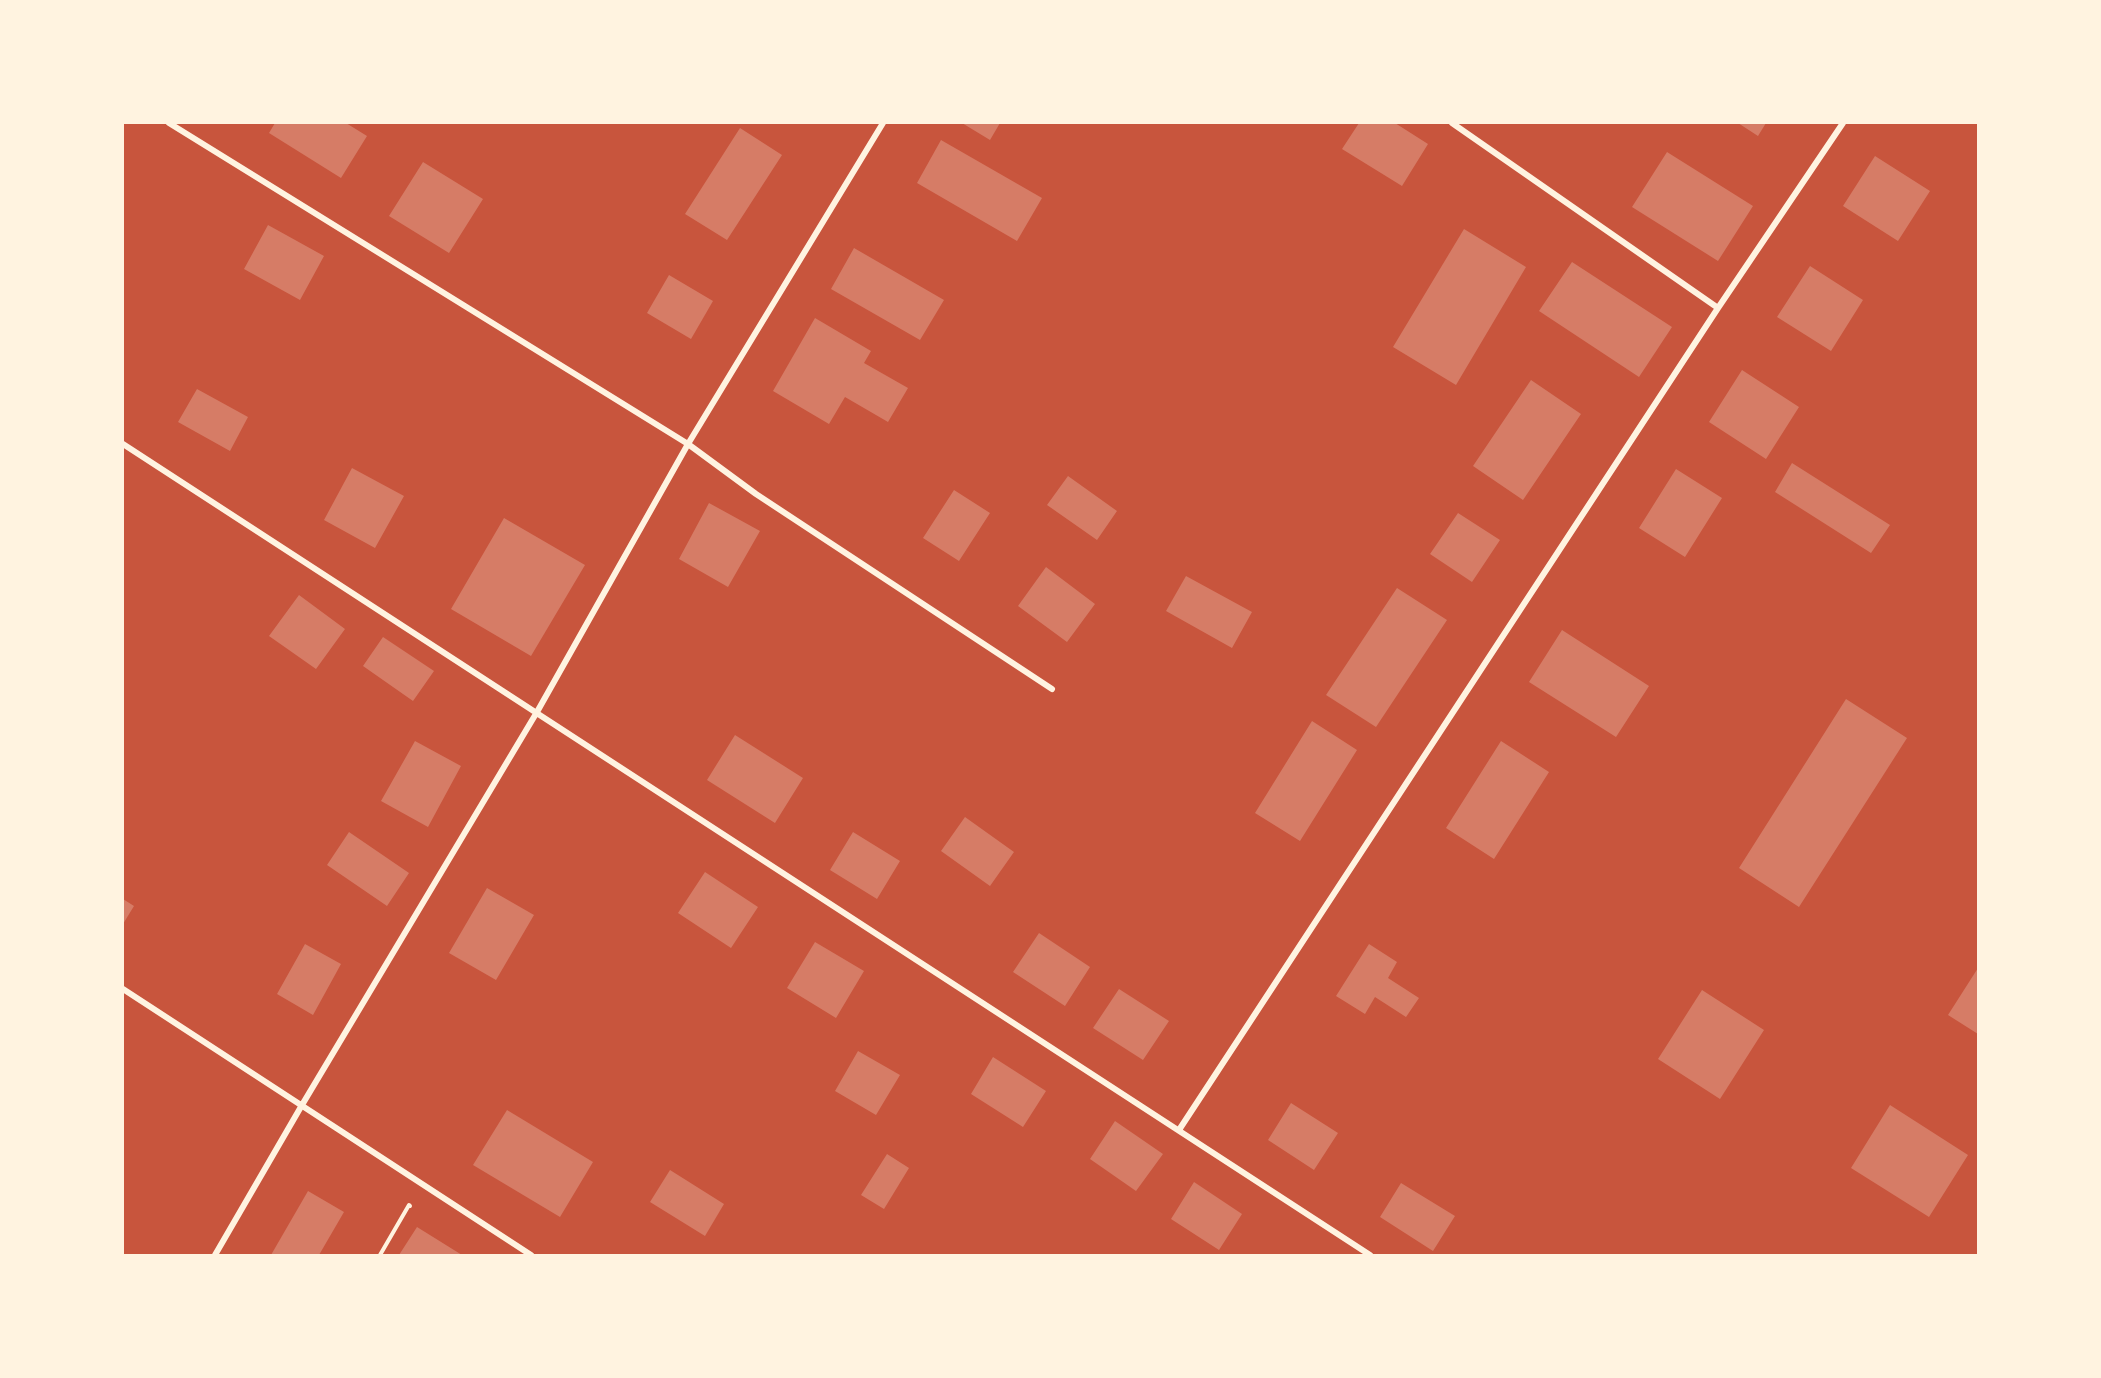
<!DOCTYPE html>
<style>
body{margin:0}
#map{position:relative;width:2101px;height:1378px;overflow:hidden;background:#c8553d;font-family:Spectral,serif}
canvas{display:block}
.frame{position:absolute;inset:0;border:124px solid #fff3e0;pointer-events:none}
</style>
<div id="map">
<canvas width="2101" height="1378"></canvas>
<div class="frame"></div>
</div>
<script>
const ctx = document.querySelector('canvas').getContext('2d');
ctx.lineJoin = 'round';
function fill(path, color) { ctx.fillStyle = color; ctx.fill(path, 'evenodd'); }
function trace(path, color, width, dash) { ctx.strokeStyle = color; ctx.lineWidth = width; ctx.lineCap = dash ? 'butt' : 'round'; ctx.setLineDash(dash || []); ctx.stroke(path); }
fill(new Path2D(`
 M275,123h71l21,13 -26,42 -72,-45z
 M962,123h38l-10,17z
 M1359,123h36l33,21 -26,42 -60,-37z
 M1738,123h28l-8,13z
 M740,128l42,27 -55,85 -42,-26z
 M941,140l101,58 -25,43 -100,-58z
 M1667,152l86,54 -35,55 -86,-54z
 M1875,156l55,35 -32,50 -55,-35z
 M423,162l60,37 -34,54 -60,-37z
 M268,225l56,31 -24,44 -56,-31z
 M1464,229l62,38 -70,118 -63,-38z
 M854,248l90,52 -24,40 -89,-51z
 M1572,262l100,65 -33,50 -100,-66z
 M1810,266l53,34 -32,51 -54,-34z
 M669,275l44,26 -22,38 -44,-26z
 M815,318l56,33 -7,12 44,25 -20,34 -43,-25 -16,27 -56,-33z
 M1742,370l57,37 -33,52 -57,-37z
 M1531,380l50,34 -58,86 -50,-34z
 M197,389l51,28 -18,34 -52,-29z
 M1792,463l98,62 -19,28 -96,-61z
 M352,468l52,28 -29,52 -51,-28z
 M1676,469l46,29 -37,59 -46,-29z
 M1068,476l49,35 -20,29 -50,-35z
 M954,490l36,23 -31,48 -36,-23z
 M709,503l51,28 -32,56 -49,-28z
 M1458,513l42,27 -28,42 -42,-28z
 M504,518l81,47 -54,91 -80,-47z
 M1046,567l49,37 -28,38 -49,-36z
 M1186,576l66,36 -20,36 -66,-37z
 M1397,588l50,32 -71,107 -50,-32z
 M299,595l46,34 -29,40 -47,-33z
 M1562,630l87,56 -33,51 -87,-55z
 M383,637l51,34 -21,30 -50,-35z
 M1846,699l61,39 -108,169 -60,-39z
 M1312,721l45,29 -57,91 -45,-28z
 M735,735l68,43 -28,45 -68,-43z
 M415,741l46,25 -33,61 -47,-26z
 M1501,741l48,31 -55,87 -48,-31z
 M965,817l49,35 -24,34 -49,-35z
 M349,832l60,41 -22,33 -60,-41z
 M853,832l47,29 -23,38 -47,-29z
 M705,872l53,35 -27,41 -53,-35z
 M487,888l47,27 -38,65 -47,-27z
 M123,899l11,7 -11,18z
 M1039,933l51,34 -25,39 -52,-34z
 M815,942l49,29 -28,47 -49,-30z
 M305,944l36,20 -28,51 -36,-21z
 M1369,944l28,18 -9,16 31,20 -13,19 -31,-20 -10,17 -29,-18z
 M1978,968v66l-30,-19z
 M1119,989l50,32 -26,39 -50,-32z
 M1702,990l62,40 -44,69 -62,-40z
 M858,1051l42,24 -24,40 -41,-24z
 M993,1057l53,34 -23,36 -52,-33z
 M1291,1103l47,30 -24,37 -46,-30z
 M1890,1105l78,50 -39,62 -78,-49z
 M507,1110l86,52 -33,55 -87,-52z
 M1115,1121l48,33 -27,37 -46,-32z
 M887,1154l22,14 -25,41 -23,-14z
 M670,1170l54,34 -19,32 -55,-34z
 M1194,1182l48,32 -23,36 -48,-31z
 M1401,1183l54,33 -22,35 -53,-34z
 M308,1191l36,21 -25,43h-48z
 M417,1227l45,28h-63z`), '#d67c66');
trace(new Path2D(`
 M380,1255l29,-50 1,1`), '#fff3e0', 4);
trace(new Path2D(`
 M169,123l519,321 68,50 296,195
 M1452,123l266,185
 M123,444l1247,811
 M123,989l408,266
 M1179,1130l539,-822 125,-185
 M215,1255l87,-150 235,-393 151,-268 195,-321`), '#fff3e0', 6);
</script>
